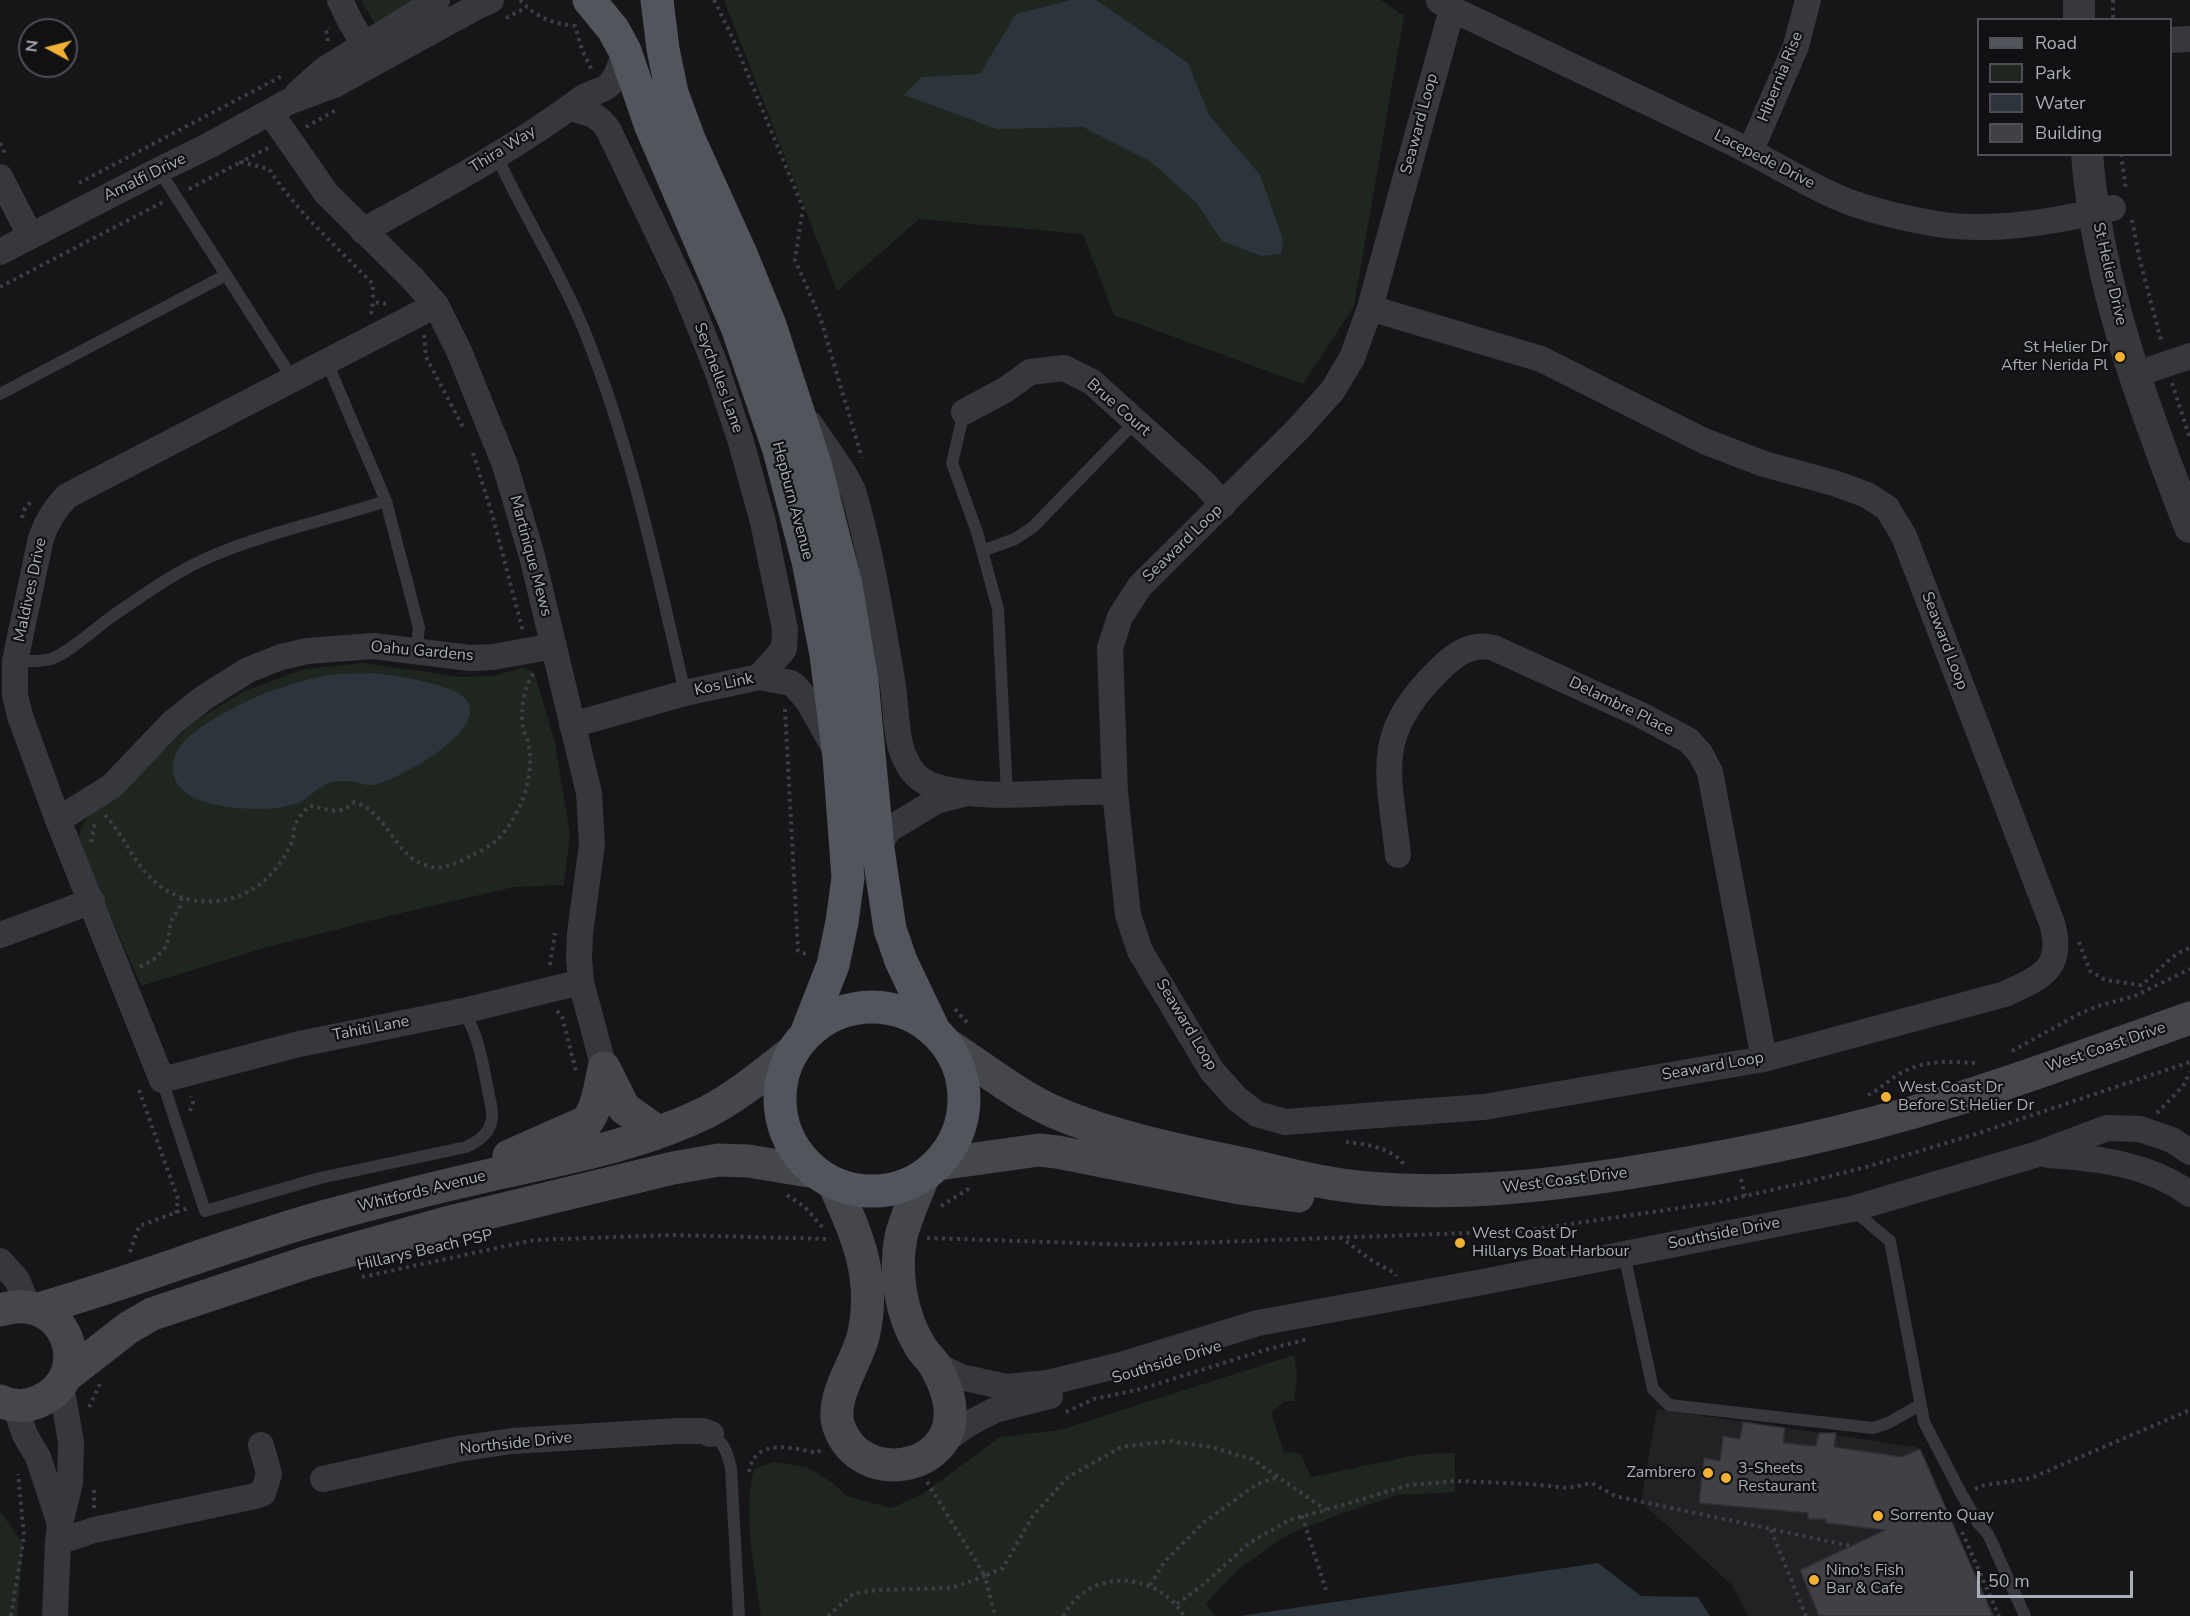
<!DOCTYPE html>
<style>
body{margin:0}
#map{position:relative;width:2190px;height:1616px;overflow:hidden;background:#161618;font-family:"Nunito Sans",sans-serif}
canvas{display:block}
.legend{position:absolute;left:1977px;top:18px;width:195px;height:138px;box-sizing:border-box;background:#111113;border:2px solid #4d4f55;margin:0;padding:8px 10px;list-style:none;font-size:18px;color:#a8adb8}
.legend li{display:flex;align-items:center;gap:12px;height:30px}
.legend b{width:30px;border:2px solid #4d4f55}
.north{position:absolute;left:18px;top:18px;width:60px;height:60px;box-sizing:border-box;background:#111113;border:2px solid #4d4f55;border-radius:50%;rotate:277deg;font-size:16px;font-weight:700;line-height:24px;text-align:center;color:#a8adb8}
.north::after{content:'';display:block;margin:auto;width:21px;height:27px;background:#f2b134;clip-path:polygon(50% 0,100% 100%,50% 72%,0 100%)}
.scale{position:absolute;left:1977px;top:1571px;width:156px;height:27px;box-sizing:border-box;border:3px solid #a8adb8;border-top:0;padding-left:8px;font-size:18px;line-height:21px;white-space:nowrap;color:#a8adb8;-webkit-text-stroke:4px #111113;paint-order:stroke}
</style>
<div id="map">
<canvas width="2190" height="1616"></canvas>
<ul class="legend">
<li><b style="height:8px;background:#53555c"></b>Road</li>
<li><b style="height:16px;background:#1e261f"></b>Park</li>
<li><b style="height:16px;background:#2c353c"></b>Water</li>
<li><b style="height:16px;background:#404145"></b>Building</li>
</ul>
<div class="north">N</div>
<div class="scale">50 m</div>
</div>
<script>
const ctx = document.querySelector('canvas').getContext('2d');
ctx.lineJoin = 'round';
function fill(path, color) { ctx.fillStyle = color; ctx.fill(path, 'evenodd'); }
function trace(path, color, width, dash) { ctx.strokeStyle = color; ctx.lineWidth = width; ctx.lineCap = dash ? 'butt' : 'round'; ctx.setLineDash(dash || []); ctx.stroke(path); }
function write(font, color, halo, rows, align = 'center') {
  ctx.font = font + ' "Nunito Sans",sans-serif'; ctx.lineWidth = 4.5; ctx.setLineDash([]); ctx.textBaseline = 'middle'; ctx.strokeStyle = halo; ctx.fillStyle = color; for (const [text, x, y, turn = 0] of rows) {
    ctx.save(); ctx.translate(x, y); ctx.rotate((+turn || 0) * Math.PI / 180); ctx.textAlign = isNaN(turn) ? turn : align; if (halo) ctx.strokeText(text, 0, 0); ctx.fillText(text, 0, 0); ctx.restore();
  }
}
fill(new Path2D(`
 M1657,1409l259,38 79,169h-247l-16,-31 -91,-83z`), '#222225');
fill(new Path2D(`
 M361,0h54l-39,26z
 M724,0h657l23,16 -50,290 -51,78 -189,-69 -31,-81 -164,-15 -82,72z
 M363,663l99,14 31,-1 30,-8 11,4 21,71 15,91 -6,51 -50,2 -121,28 -129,33 -123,38 -63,-146 3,-13 8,-12 46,-36 57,-56 52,-32 61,-22z
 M1294,1355l3,21 -3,25h-9l-14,12 13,39 16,1 11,24 110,-23 34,-1v39l-57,3 -58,19 -53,21 -47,33 -34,35 9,13h-454c-6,-46 -19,-103 -7,-147l19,-7 34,5 24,15 16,14 44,12 30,-13 79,-58 60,-7z
 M0,1511l23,33 -6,72h-17z`), '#1e261f');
fill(new Path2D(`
 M1071,0h25l92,63 21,52 51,60 23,64 -2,15 -20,2 -39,-15 -26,-39 -46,-41 -67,-34 -86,2 -93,-34 18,-18 58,-3 36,-60z
 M374,673c20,3 83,10 94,29 17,31 -72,79 -95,83 -6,1 -12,-2 -18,-3 -6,-1 -16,-1 -22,0 -16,4 -23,16 -35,21 -6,2 -15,4 -22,5 -31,3 -108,0 -103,-44 1,-9 8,-21 16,-27 38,-32 100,-57 149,-63 12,-1 24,0 36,-1z
 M1598,1563l43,33 57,1 12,19h-470z`), '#2c353c');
const building = new Path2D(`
 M1743,1422l42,6 -2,15 33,3 3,-13h17l-2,14 68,10 18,-8 73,167h-174l-19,-46 85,-40 -59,-7v-4h-18v-6l-109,-10 5,-45 16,3 3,-25 17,3z`);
fill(building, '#404145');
trace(building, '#303034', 1.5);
trace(new Path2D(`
 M520,0c17,18 31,23 55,26l7,24 10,20
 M714,0l20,41 69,167 -8,52 25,57 42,141
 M2113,0v20
 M506,18l21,-11
 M328,41l-2,-11 4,-2
 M306,127l30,-17
 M0,143l6,13
 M268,148l-27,14 28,7c28,43 68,78 104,115v18
 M2121,154l5,35
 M79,183l203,-107
 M189,189l52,-27
 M2132,220l7,37 23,87
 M0,287l163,-85
 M371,314l2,-12 13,2
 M424,335l2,22 38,72
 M2172,383l18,56
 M473,453l19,61 31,117
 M22,518l3,-10 8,-8
 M785,709l13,242 10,4
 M105,815c17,18 26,42 43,60 34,38 94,34 126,-4 7,-9 16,-22 19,-33 1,-5 1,-12 4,-17 3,-6 8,-10 12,-15 18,2 30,11 45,-4 35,11 39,54 74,64 15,5 30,-4 43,-10 9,-5 20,-10 27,-17 23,-23 38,-66 30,-98 -1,-4 -4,-8 -5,-13 -3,-18 1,-43 11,-55
 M91,842l4,-19
 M2079,942l11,29 15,9 36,5c17,-12 29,-31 49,-37
 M550,965l5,-32
 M140,967l16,-9 11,-13 4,-24 8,-12 3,-12
 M955,1009l15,17
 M557,1011l5,5 14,55
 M2012,1051l67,-37 19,-8 37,-10 55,-27
 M139,1090l39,109 -2,14
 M1868,1095c13,-6 22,-17 35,-23 24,-13 48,-10 74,-9
 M190,1111l3,-9 -2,-6
 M2157,1113l26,-27 7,-14
 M1346,1142c19,2 48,6 58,23
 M1741,1179l4,17
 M787,1195l18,12 18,21
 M941,1206l29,-18
 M1340,1237l34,25 21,11 1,3
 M927,1238l209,7 386,-14 192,-28 93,-21 59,-15 110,-33 214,-72
 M130,1252l9,-26 49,-18
 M362,1277l172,-37 138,-5 158,4
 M89,1407l11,-23
 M1066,1412l28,-13 47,-10 124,-39 43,-11
 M749,1472c5,-34 44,-25 67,-19l7,-4
 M927,1482l58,94 18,-8 29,-51 36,-40 53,-30 48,-6 42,6 41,12 74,51
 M1975,1489l10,-4 46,-7 159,-68
 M94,1508v-19
 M1302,1516l24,74
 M1771,1530l35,86
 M1962,1532l37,84
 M1150,1585l15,-24 38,-38 54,-39 22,-7
 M1177,1604l27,-20 44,-40 41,-24 37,-10 83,-25 47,-4 74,3 38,4 24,-5 23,13 236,50
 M11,1616l13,-80 -6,-62
 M828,1616l25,-22 23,-4 76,-2 33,-12 10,40
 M1063,1616c27,-49 94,-45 121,0`), '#3d3f44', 4, [3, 4.5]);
trace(new Path2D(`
 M497,156c26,59 63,114 87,174 47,116 73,241 101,363
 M159,170l133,208
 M326,360l60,141 33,127 -3,24
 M0,394l226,-119
 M964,412l-12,51 25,69 21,77 9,186
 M982,551l33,-12 18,-12 102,-105
 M15,661c12,0 25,1 36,-2 16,-5 45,-31 60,-42 32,-22 65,-46 101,-61 56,-24 116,-36 174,-55
 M162,1080l43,131 115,-33 146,-31c13,-6 25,-14 26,-30 1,-8 -3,-19 -4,-27 -6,-29 -9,-55 -25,-79
 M1853,1210l37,31 34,181 38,73 16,28 10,11 37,82
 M1624,1254l29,135 16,16 204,23 15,-5 32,-18
 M711,1434c14,9 16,19 20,34l8,148`), '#37383d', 12);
trace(new Path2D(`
 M340,0l10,21 23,39
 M1439,1l13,8c93,44 186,89 279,133 40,19 77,44 118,60 28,10 58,17 88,22 58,9 119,-3 176,-16
 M2170,40l20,-1
 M297,94l28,-25 112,-69
 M569,108c18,4 30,6 40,23l75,157 32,79 25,75 22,80 22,107 -1,20 -25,28
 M270,112l56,81 86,85 24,27 23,46 46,114 27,91 57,237 3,51 -12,89 -1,25 2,24 23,86
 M1750,152l46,-106 12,-46
 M0,177l30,58
 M363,231c74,-41 150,-81 218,-132 8,-6 20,-7 28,-14 9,-8 12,-23 16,-34
 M0,252l159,-82 49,-24 80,-44 46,-17 140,-77 17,-8
 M436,305l-369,191c-13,13 -20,25 -26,42l-26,123v34l5,21 38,104 104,260 137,-36 164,-33 118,-29
 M1370,308l171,51 163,82 60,23 70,19 33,12 20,13 17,28 148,387c13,46 -11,54 -47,71l-241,65 -280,48 -199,15 -28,-8 -20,-15 -25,-28 -72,-120 -12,-36 -13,-123 -5,-144 10,-31 20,-31 159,-158 34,-38 19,-32 18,-50 82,-299
 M2134,375l56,-19
 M964,412l41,-22 25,-18 34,-4 28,14 114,103 17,20
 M810,424c11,17 39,53 44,70 18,62 28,128 39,192 3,20 3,51 10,68 7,17 16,28 34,33 57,16 119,2 178,5
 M572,725l113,-32 74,-16 32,6 5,4 12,14 27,48
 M58,820l54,-34 61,-64 32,-25 43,-27 33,-13 26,-6 66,-5 97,12 23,-1 61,-11
 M878,849l10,-19 48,-29 28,-7
 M1398,855c-9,-83 -26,-119 40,-184 16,-16 32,-29 56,-23l147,67 47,25 12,13 10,19 54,287
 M0,935l92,-34
 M2048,1155c49,3 101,9 142,39
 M0,1261l17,19 11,26
 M934,1364l27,13 45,10 41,-4 77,-19 134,-41 230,-42 364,-72 186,-55 69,-26 33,1 32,11 18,12
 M15,1406l10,29 13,22 22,67
 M937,1446l31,-22 27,-14 55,-14
 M323,1479l135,-30 54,-8 166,-10h25l8,3
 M58,1542l36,-12 161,-34 8,-3 6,-19 -8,-29
 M55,1616l3,-74 2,-18 10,-41 1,-41 -10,-57`), '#37383d', 26);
trace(new Path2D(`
 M2079,20v-20
 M2087,154c10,130 57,254 103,373`), '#37383d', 32);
trace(new Path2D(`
 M948,1045c34,22 67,49 104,66 57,25 121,38 182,51 44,9 89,23 134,26 96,8 189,-3 284,-19 98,-16 198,-37 292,-66 83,-25 164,-56 246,-85
 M604,1068l20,40 28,20 2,6
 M509,1156l79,-35c10,-17 12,-33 16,-53
 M939,1164l100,-14 18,2 183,36 58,8
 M834,1184c23,51 43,95 29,153 -7,27 -34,62 -24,90 22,61 115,43 111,-16 0,-16 -8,-33 -16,-47 -4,-6 -10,-11 -14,-18 -19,-31 -26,-73 -19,-109 5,-21 15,-41 22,-60
 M38,1309c96,-27 189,-65 285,-92 61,-17 123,-32 185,-46 68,-15 136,-28 199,-59 31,-16 58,-39 85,-60
 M0,1310c66,-21 97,64 40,91 -13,6 -28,6 -40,0
 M65,1377l63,-49 24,-14 156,-52 142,-40 223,-54 46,-8 29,1 67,11`), '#45474d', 33);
trace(new Path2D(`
 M589,0l24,29 12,22 25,73 87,203 42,123 29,111 18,94 13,102 9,121 -6,44 -9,43 -27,69
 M657,0l6,49 9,44 17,46 52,115 29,71 45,139 31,121 16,95 16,169 12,80 11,32 32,67
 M780 1099a92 92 0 1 1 184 0a92 92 0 1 1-184 0Z`), '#53555c', 33);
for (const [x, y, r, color] of [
 [2120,357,6,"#f2b134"],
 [1886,1097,6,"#f2b134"],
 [1460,1243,6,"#f2b134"],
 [1708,1473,6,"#f2b134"],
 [1726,1478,6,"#f2b134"],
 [1878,1516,6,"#f2b134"],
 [1814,1580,6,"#f2b134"]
]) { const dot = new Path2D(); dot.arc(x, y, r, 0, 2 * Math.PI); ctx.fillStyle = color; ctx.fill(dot); trace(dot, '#111113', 2); }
write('16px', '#a8adb8', '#111113', [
 ["Hibernia Rise",1781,77,-68],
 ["Seaward Loop",1420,124,-75],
 ["Thira Way",503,150,-32],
 ["Lacepede Drive",1764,160,27],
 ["Amalfi Drive",145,178,-26],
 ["St Helier Drive",2109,274,77],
 ["Seychelles Lane",718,378,70],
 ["Brue Court",1118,408,41],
 ["Hepburn Avenue",792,501,75],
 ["Seaward Loop",1183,544,-44],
 ["Martinique Mews",530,556,75],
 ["Maldives Drive",31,590,-78],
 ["Seaward Loop",1944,641,69],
 ["Oahu Gardens",422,652,5],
 ["Kos Link",724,685,-12],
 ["Delambre Place",1621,707,26],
 ["Seaward Loop",1186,1025,59],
 ["Tahiti Lane",371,1029,-11],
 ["West Coast Drive",2106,1048,-19],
 ["Seaward Loop",1713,1067,-10],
 ["West Coast Drive",1565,1181,-7],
 ["Whitfords Avenue",422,1192,-14],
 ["Southside Drive",1724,1234,-11],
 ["Hillarys Beach PSP",425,1251,-13],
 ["Southside Drive",1167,1363,-17],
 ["Northside Drive",516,1444,-6]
]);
write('16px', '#a8adb8', '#111113', [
 ["St Helier Dr",2108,348,"right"],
 ["After Nerida Pl",2108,366,"right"],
 ["West Coast Dr",1898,1088],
 ["Before St Helier Dr",1898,1106],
 ["West Coast Dr",1472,1234],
 ["Hillarys Boat Harbour",1472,1252],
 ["3-Sheets",1738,1469],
 ["Restaurant",1738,1487],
 ["Zambrero",1696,1473,"right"],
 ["Sorrento Quay",1890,1516],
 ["Nino's Fish",1826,1571],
 ["Bar & Cafe",1826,1589]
], 'left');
</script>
